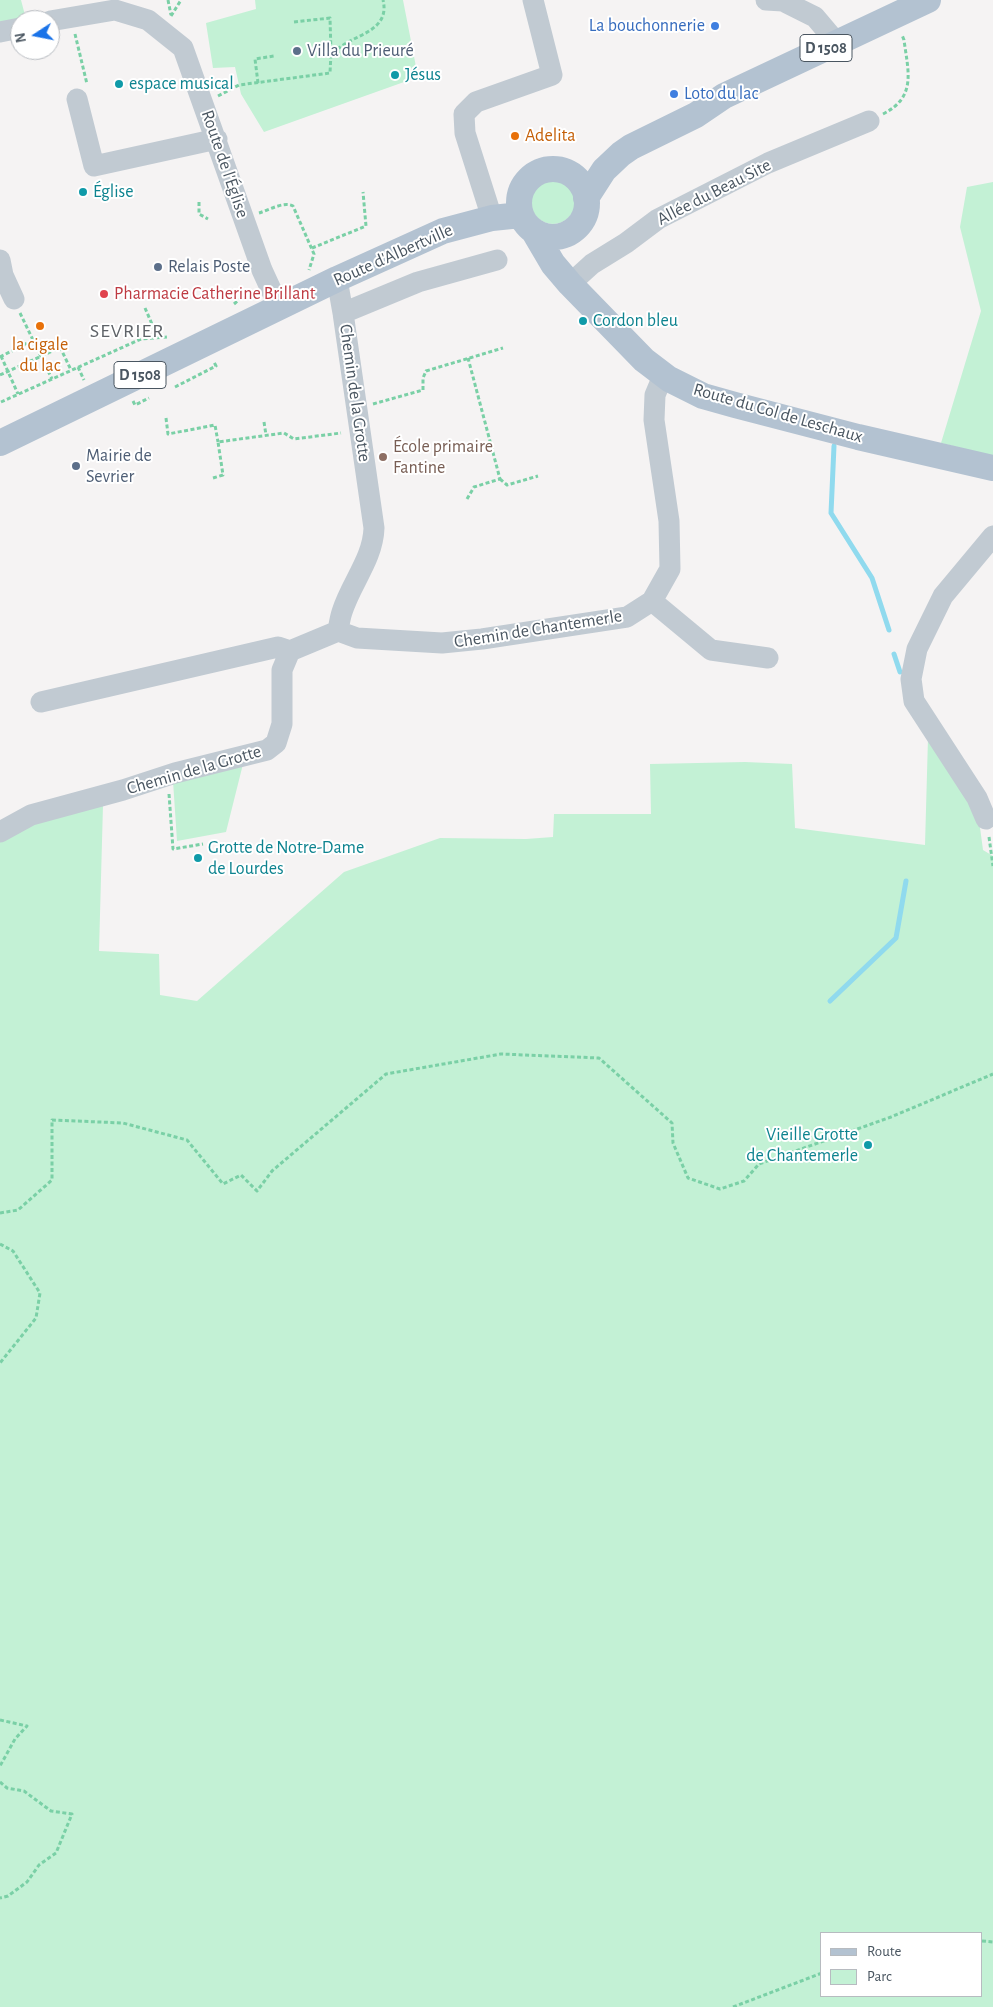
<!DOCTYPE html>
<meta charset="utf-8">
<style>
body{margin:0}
#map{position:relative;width:993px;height:2007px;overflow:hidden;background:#f5f3f3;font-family:"Alegreya Sans",sans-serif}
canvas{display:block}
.legend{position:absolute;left:820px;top:1932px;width:162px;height:65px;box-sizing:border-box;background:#fff;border:1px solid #b7bbc0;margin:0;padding:6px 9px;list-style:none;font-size:15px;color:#4a5661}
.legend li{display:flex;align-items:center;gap:10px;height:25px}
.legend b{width:25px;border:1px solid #b7bbc0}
.north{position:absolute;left:10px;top:10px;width:50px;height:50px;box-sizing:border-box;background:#fff;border:1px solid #b7bbc0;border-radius:50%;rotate:259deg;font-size:14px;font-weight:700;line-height:20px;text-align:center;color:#4a5661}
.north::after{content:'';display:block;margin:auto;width:18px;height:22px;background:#1a73e8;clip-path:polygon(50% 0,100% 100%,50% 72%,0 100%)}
</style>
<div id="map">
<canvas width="993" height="2007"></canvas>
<ul class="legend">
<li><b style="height:6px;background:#b3c2d1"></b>Route</li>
<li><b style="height:14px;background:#c3f1d5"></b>Parc</li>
</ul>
<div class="north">N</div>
</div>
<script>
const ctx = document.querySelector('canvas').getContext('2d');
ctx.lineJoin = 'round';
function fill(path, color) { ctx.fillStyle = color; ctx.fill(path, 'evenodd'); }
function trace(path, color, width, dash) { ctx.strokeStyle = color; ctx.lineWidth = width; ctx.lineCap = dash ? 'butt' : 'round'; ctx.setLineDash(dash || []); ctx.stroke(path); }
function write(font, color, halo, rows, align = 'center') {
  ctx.font = font + ' "Alegreya Sans",sans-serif'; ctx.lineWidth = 4; ctx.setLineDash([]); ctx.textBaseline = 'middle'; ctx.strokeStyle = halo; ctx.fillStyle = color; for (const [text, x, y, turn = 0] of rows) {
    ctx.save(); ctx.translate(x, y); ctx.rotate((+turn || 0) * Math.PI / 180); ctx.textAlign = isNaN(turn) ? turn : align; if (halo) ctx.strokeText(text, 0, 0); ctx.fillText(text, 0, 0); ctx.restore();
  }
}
fill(new Path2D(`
 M0,0h21l5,19 -26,6z
 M255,0h148l15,77 -154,55 -23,-38 -6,-27 -22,1 -7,-45 50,-14z
 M531 202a22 22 0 1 1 44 0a22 22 0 1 1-44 0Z
 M993,182v274l-52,-13 40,-132 -21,-84 7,-40z
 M928,738l51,82 4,30 10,6v1151h-993v-1180l103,-22 -4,146 60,3 1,41 37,6 147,-129 96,-34 86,1 27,-2 1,-23h97l-1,-50 95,-2 47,2 3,64 130,17zM822,1933h160v63h-160z
 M244,760l-18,72 -49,9 -4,-60z`), '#c3f1d5');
trace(new Path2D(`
 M834,446l-3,67 41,65 17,52
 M894,654l6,18
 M830,1001l66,-63 10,-57`), '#90daee', 5);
trace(new Path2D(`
 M168,0l3,15
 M171,16l10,-16
 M294,22l36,-4 1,35
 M75,34l12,50
 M258,83l-3,-24 19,-3
 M218,96l21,-11 91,-12 1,-20c7,-4 13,-9 21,-13 16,-8 37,-16 31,-40
 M883,114c34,-17 25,-43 21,-74l-2,-5
 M199,202v12l9,5
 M259,213c10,-3 25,-12 34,-7l21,48 -5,16
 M312,248l54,-22 -3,-34
 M234,304l13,-11
 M145,308l13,30
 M20,313l13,27
 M60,347l11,23
 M1,356l17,38
 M0,357l33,-17 19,39
 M78,367l6,13
 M0,375l70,-32
 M175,387l41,-21 -2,-4
 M133,401l2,4 14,-7
 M1,402l140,-63 27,-2
 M373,404l50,-14v-12l3,-7 77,-23
 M166,418l2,16 47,-9 3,17
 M264,422l2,13
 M213,478l10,-3 -5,-33 66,-9 10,6 47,-6
 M500,479l7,6 31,-9
 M467,499l7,-12 26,-8 -32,-121
 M169,794l4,55 30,-5
 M989,837l4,29
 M0,1213l18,-3 34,-30v-60l71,3 64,17 36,44 18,-9 16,16 15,-20 114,-97 115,-20 98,4 73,65 1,20 15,35 32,11 24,-8 15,-17 132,-47 102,-43
 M0,1244l13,7 27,42 -4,25 -36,45
 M0,1720l27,6 -12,13 -15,27
 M0,1782l7,6 17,3 27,20 21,3 -16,39 -17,12 -12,17 -19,14 -8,2
 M982,1941l11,1
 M733,2007l89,-34`), '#7ad0a6', 3, [4, 2.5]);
trace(new Path2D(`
 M766,0l17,1 32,16 22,26
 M50,21l65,-11 33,10 35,28 79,222 17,37
 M0,32l20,-4
 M77,99l17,67 123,-27
 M492,218l-27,-85 -1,-19 12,-12 76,-27 -19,-75
 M0,260l3,15 11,24
 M570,284l22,-20 34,-21 32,-24 110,-56 101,-42
 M343,313l75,-31 79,-22
 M652,601l59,49 57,8
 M338,631l19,7 85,5 40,-4 145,-22 25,-16 18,-32 -1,-48 -15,-101 1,-25 8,-19
 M41,702l237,-55 12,4
 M986,819l-9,-21 -63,-97 -3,-22 6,-30 26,-53 50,-60
 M0,832l31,-17 92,-25 52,-17 92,-23 9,-7 6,-19v-54l8,-19 48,-20c1,-6 2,-13 4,-19 9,-29 31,-53 32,-84l-31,-215 -6,-34`), '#c1cad2', 21);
trace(new Path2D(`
 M519 203a34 34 0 1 1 68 0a34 34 0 1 1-68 0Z
 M586,198l18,-28 17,-16 10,-7 65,-32 28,-19 204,-96
 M533,230l20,34 17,20 74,76 25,19 34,17 32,9 123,32 135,31
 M0,443l337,-164 106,-48 49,-13 29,-3`), '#b3c2d1', 26);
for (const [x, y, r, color] of [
 [715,26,5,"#3f7fe0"],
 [297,51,5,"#5c6f8a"],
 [395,75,5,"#0f9aa8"],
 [119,84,5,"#0f9aa8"],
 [674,94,5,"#3f7fe0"],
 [515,136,5,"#e8710a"],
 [83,192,5,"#0f9aa8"],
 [158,267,5,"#5c6f8a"],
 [104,294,5,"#e0444e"],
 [583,321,5,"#0f9aa8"],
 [40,326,5,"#e8710a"],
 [383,457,5,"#8d6e63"],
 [76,466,5,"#5c6f8a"],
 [198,858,5,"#0f9aa8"],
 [868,1145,5,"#0f9aa8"]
]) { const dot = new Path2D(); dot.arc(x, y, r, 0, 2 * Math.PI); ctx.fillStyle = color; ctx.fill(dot); trace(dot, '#fff', 2); }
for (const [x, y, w] of [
 [826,48,52],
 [140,375,52]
]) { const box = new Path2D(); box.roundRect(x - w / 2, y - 13.5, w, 27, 4); ctx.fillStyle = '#fff'; ctx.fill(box); trace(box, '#4a5661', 1); }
write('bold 16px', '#4a5661', null, [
 ["D 1508",826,48],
 ["D 1508",140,375]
]);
write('18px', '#366cbe', '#fff', [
 ["La bouchonnerie",705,26],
 ["Loto du lac",684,94,"left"]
], 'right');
write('18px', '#4e5e75', '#fff', [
 ["Villa du Prieuré",307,51],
 ["Relais Poste",168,267],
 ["Mairie de",86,456],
 ["Sevrier",86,477]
], 'left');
write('18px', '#0d838f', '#fff', [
 ["Jésus",405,75],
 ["espace musical",129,84],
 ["Église",93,192],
 ["Cordon bleu",593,321],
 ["Grotte de Notre-Dame",208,848],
 ["de Lourdes",208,869],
 ["Vieille Grotte",858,1135,"right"],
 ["de Chantemerle",858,1156,"right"]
], 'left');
write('18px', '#c56008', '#fff', [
 ["Adelita",525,136],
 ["la cigale",40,345,"center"],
 ["du lac",40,366,"center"]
], 'left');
write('18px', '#4a5661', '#fff', [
 ["Route de l'Église",225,164,71],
 ["Allée du Beau Site",714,192,-27],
 ["Route d'Albertville",393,255,-24],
 ["Chemin de la Grotte",355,393,82],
 ["Route du Col de Leschaux",778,413,16],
 ["Chemin de Chantemerle",538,629,-9],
 ["Chemin de la Grotte",194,770,-16]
]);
write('18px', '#be3a42', '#fff', [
 ["Pharmacie Catherine Brillant",114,294]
], 'left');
write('18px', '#785e54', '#fff', [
 ["École primaire",393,447],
 ["Fantine",393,468]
], 'left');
ctx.letterSpacing = '1px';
write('20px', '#5f6368', '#fff', [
 ["SEVRIER",127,331]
]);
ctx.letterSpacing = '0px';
</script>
